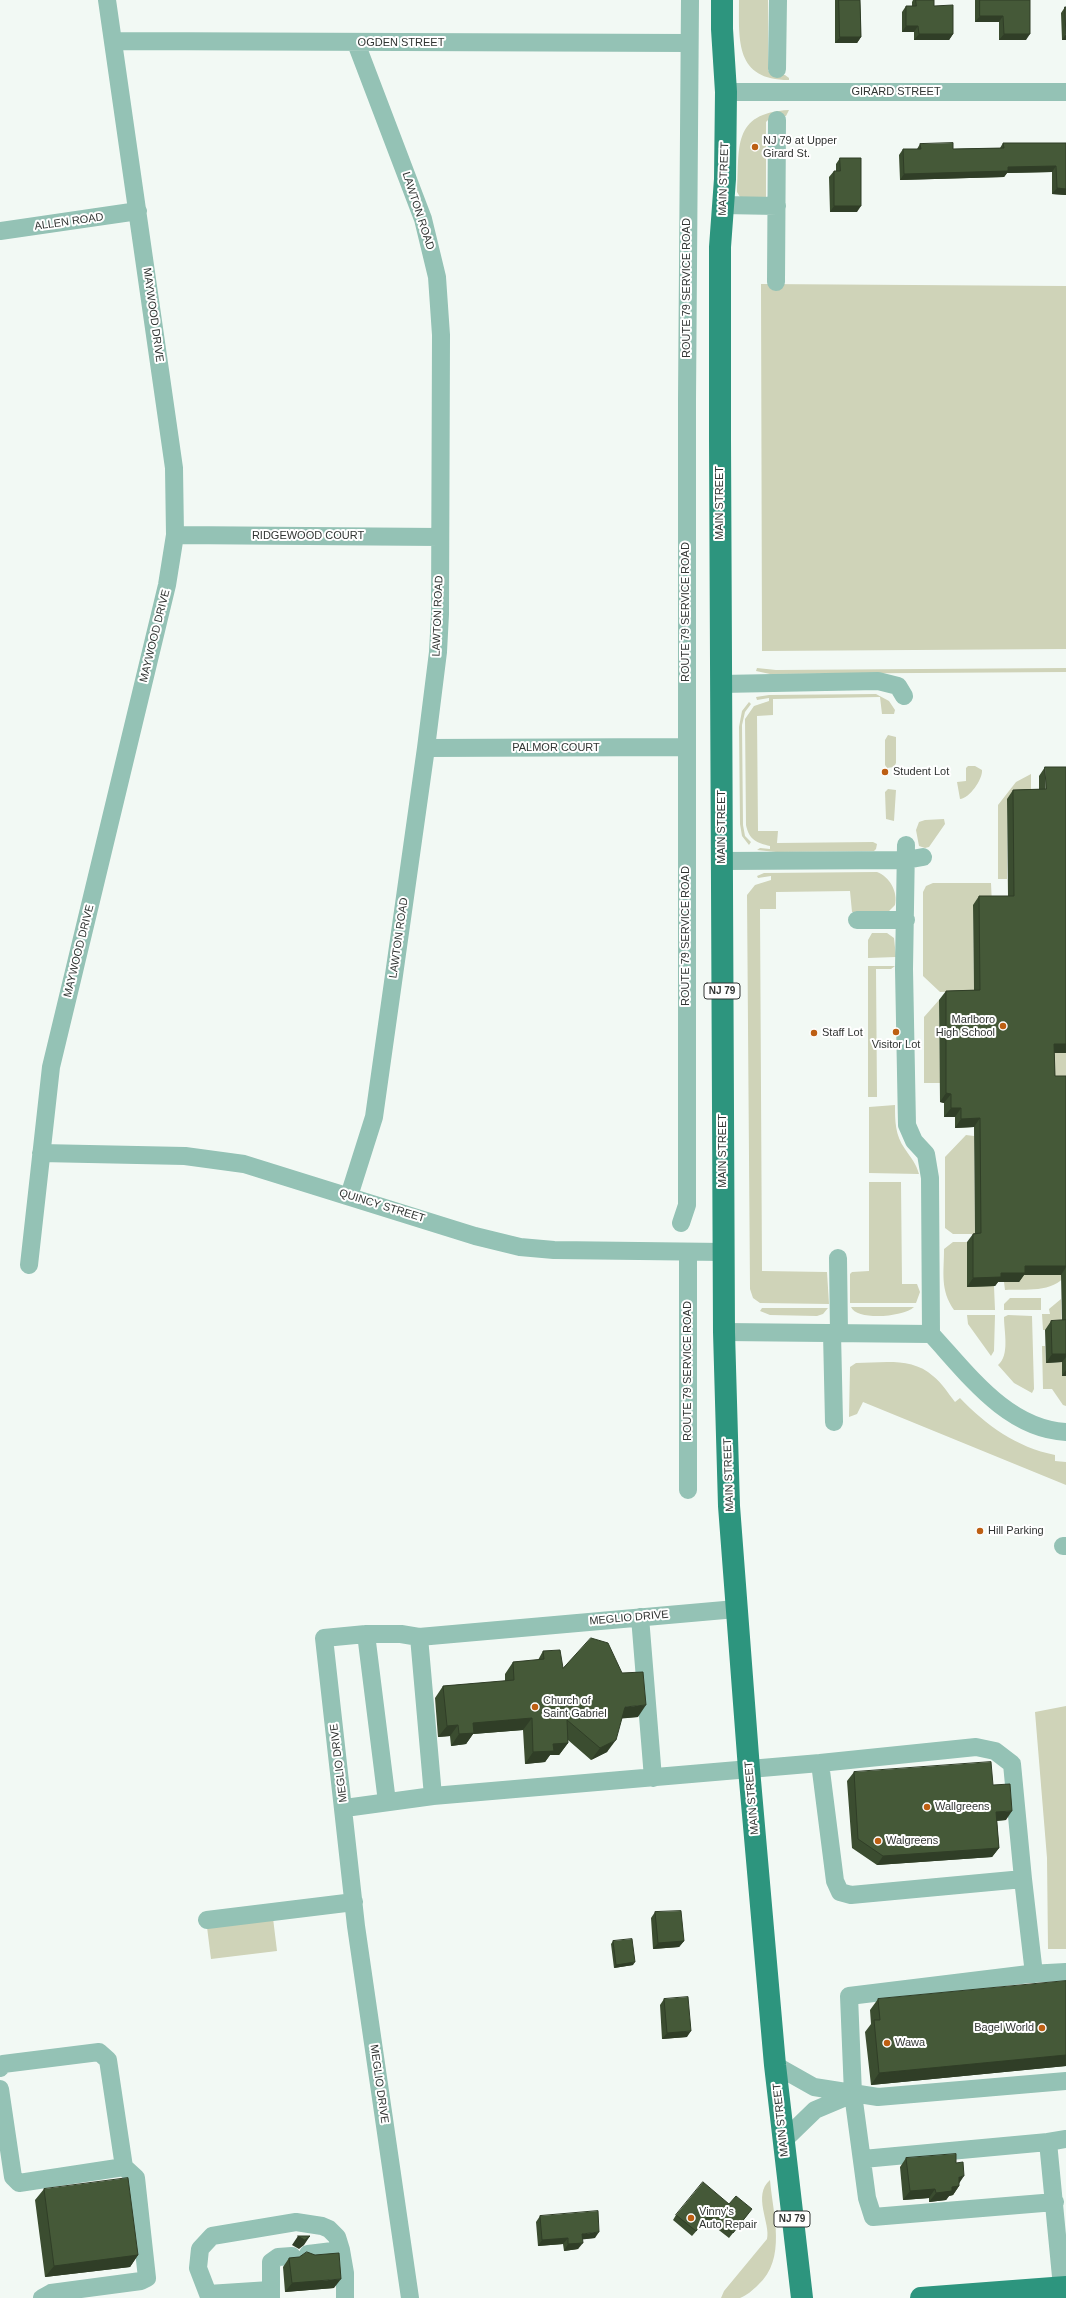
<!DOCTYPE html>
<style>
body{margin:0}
canvas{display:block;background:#f2f9f4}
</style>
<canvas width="1066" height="2298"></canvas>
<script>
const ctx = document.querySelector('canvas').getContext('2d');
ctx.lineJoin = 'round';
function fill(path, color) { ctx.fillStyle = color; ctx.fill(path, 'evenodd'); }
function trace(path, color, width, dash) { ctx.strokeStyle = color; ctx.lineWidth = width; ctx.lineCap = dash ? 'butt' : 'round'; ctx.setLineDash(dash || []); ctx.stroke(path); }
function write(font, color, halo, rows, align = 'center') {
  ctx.font = font + ' Arial,sans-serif'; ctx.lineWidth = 4; ctx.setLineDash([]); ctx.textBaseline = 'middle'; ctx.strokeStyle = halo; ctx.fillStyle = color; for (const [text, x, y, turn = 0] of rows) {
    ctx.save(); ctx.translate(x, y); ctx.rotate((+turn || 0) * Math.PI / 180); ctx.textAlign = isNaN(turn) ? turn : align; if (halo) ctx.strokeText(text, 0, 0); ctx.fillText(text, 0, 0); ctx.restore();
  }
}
fill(new Path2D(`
 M739,0h29v71l17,4 4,3v2c-54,0 -50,-39 -50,-80z
 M789,110l-3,6 -16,2 -4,4v75h-26l-3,-5c3,-44 -6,-79 52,-82z
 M761,284l305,2v363l-304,2z
 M757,668l19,2 290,-2v4l-296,2 -14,-3z
 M876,694l13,7 6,9 -1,4h-12l-2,-17 -107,2v16l-16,1 1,115h20l-1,12 96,-1 4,2 -1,5 -2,2 -98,1 -19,-2 3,-2 10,1v-3c-13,-3 -21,-6 -24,-21l-1,-106 9,-13 15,-5v-3l-12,2 -1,-3 13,-2z
 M749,702l2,2 -6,8 -3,13 1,100 2,11 6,6 -2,3 -7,-9 -2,-12 -1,-97 3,-16z
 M888,735l8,2v26l-2,4 -7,1 -2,-3v-25z
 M968,766h7l7,4c1,9 -13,29 -22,29l-3,-17 9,-1v-13z
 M1031,774v24l-24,1v80h-9v-74l18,-23z
 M888,789l8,1 -2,31 -8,-2 -1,-27z
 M944,819l1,5 -16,23 -4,1 -6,-2 -3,-16 3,-8 6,-2z
 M877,872c13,5 21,20 18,33l-6,6 -37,1 -2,-21 -74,1v17h-16l2,362 65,1 2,32 -69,-1 -7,-5 -3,-9 -3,-394 8,-10 16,-5v-4l-13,2 -1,-2 7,-3z
 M933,883h58l1,22 -19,1 1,85 -34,1 -17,-16v-84l3,-6z
 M872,933h15l7,5 2,19 -28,1v-18z
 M868,966h27l-4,3h-15l1,128h-9z
 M939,1000l1,83h-16v-66z
 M1048,1053h18v32h-18z
 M895,1105c0,16 0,30 10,44 6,9 11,14 14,25l-50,-1v-66z
 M966,1135l8,1 1,98h-22l-8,-6v-71z
 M869,1182h32l1,102h15l3,8 -4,11h-66v-29l2,-2 17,-1z
 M953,1242h14v44h27l1,24h-41c-14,-20 -10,-37 -10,-61z
 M1019,1275h47c-13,18 -41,14 -61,15l-1,-8h15z
 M1010,1298h31v12h-37v-6z
 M1061,1299l1,30 -19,1 -1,-16h8l-1,-5z
 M851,1307h63c-10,10 -57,14 -63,0z
 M762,1308h66l-5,6 -6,2 -47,-1 -10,-4z
 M967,1315h28l-1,36 -3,5 -23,-32z
 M1008,1315l24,1 2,73 -2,4 -18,-10 -16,-18c12,-10 6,-33 6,-48z
 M1042,1346h3l1,17 16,-1v14h4v30l-3,-1 -11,-16h-9z
 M856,1363c26,0 56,-6 77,13 9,7 15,17 22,26l5,-4c27,28 56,49 95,57v6l11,1v23l-203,-83 -6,12 -8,3 1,-50z
 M1066,1706v243h-18l-1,-91 -12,-146z
 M273,1918l4,33 -66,8 -4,-32z
 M770,2180c3,35 17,79 -12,105 -5,5 -12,11 -18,13 -5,0 -13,0 -19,0l3,-7 43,-52c4,-15 -15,-44 3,-59z`), '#cfd3b8');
trace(new Path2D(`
 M113,41l576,2
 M777,69l1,-69
 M726,92h340
 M723,205l54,1
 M0,231l138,-20
 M776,282l1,-162
 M175,535l265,2
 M721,684l157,-3 20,5 6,10
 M426,748l260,-1
 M906,845l-2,124 3,156 7,16 12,13 4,24 1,156c37,40 76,95 135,98
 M722,861l184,-1 17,-3
 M857,920h49
 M41,1153l144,3 59,8 231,72 45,11 34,3 170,2
 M349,1196l25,-79 52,-369 12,-96 2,-38 1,-279 -4,-58 -14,-58 -67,-176
 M681,1223l6,-18v-805l3,-400
 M838,1258l1,75
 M29,1265l22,-198 116,-482 8,-50 -1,-67 -67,-468
 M724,1332l207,2
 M832,1333l2,89
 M688,1490v-238
 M1063,1546h3
 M640,1617l13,161
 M366,1634l21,168
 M419,1637l14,159
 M820,1763l156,-16 19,4 17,13 11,115
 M345,1808l88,-12 387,-33 15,118 5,11 11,3 172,-16 11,95
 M207,1920l147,-18
 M775,2065l39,22 64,10 188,-16
 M0,2068l3,-4 96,-12 9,8 16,107 12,11 11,100 -6,3 -90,12 -9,5
 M0,2089l13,88 6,6 105,-16
 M783,2141l32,-31 38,-16
 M863,2159l185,-17
 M1055,2202l-182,15 -6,-19 -14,-104 -4,-98 180,-22 37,-2
 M308,2254l33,-4
 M1062,2287l-14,-145 18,-3
 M270,2290l-62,4 -10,-26 2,-19 12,-13 84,-14 26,4 7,3 8,8 4,13 4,23v25
 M271,2298v-36l7,-5 14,-1
 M410,2298l-54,-372 -32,-288 42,-4h35l18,3 317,-28`), '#94c2b5', 18);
trace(new Path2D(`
 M722,0v29l4,63 -1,87 -5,68v192l4,893 5,174 20,263 26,296 27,233
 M921,2298l145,-11`), '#2d957e', 22);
fill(new Path2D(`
 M835,0h25l1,37 -4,6h-22z
 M913,0h21v6l19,28 -4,6h-35v-8h-12v-20l4,-6h6v-4z
 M975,0h55l-4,40h-27v-18h-24z
 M1065,7l1,33h-4l-1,-27z
 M1003,143h63v52l-14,-1v-22l-45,1 -3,4 -104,3 -1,-25 4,-6h14l3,-5 33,5 47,-1z
 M840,158l17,54h-27l-1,-35 5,-6h2v-7z
 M1045,767l10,309h11v300h-4v-14l-16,1 -1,-33 6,-9 11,-1 -1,-45h-37l-5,7h-21l-3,4 -28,1v-45l6,-8 2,-1 -1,-106 -19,1v-11h-11v-14l-4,-1 -1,-102 7,-9 28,-1 -1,-85 6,-9h29l-1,-97 6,-9 26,-1v-13z
 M543,1651l20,17 75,49 -16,1 -15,34 -16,8 -23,-20v3l-9,12h-9l-5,7 -20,2 -2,-34 -50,4 -7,10 -15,2 -1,-10 -12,1 -3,-39 8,-12 62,-5v-7l8,-12 25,-2z
 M854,1772l139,13 13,35 -9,1 2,27 -7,9 -115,8 -25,-17 -5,-67z
 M655,1912l29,29 -5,6 -26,2 -2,-31z
 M613,1941l20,24 -19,3 -3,-24z
 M1066,1981v85l-195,19 -6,-53 6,-8 -1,-14 8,-11z
 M664,1999l23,38 -25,2 -2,-34z
 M906,2158l53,25v3l-6,9 -4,1 -3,4 -17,2v-4l-26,2 -3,-33z
 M44,2189l94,66 -8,12 -85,10 -10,-77z
 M729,2204l19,10 -19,24 -23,-18 -14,16 -19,-16 3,-5z
 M540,2216l55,22 -13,1 -4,10 -14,2 -1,-7 -25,2 -2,-24z
 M289,2258l45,30 -49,4 -2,-25z`), '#3b4d30');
fill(new Path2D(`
 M980,16h23l-4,6h-24z
 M906,26h12l-4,6h-12z
 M919,34h34l-4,6h-35z
 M1004,34h26l-4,6h-27z
 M1066,34v6h-4z
 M840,37h21l-4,6h-22z
 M1056,166l-4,6 -45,1 -3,4 -104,3 4,-6 104,-7z
 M1057,188l9,1v6l-14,-1z
 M834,206h27l-4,6h-27z
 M1054,1044h12v9h-18z
 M946,1093l5,1 -7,9 -4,-1z
 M951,1108h10l-6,9h-11z
 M980,1118l-6,9 -19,1 6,-9z
 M1025,1266h41v1l-5,8h-37l-5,7h-21l-3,4 -28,1 6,-9 28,-5z
 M1052,1354h14v3l-4,5 -16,1z
 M1066,1370v6h-4z
 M646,1705l-8,12 -21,2 8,-12z
 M532,1718l-9,12 -50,4 -7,10 -15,2 8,-12 14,-11z
 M458,1725l-8,11 -12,1 9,-11z
 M616,1740l-9,12 -16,8 9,-12z
 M568,1743l-9,12h-9l-5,7 -20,2 8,-12 20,-8z
 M1012,1811l-6,9 -16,1 6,-9z
 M999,1848l-7,9 -115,8 6,-9z
 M684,1941l-5,6 -26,2 5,-6z
 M635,1962l-2,3 -19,3 2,-3z
 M691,2031l-4,6 -25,2 5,-6z
 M1066,2055v11l-195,19 8,-12z
 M964,2176l-6,9 1,-8z
 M959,2186l-6,9 -4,1 -3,4 -17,2 7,-9 16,-6z
 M935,2189l-6,9 -26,2 7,-9z
 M599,2232l-4,6 -17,2 4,-6z
 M298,2236h12l-6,9 -5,4 -7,-4z
 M568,2238l-5,6 -25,2 4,-6z
 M583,2243l-5,6 -14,2 4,-7z
 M138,2255l-8,12 -85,10 9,-11z
 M341,2279l-7,9 -49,4 7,-9z`), '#303e27');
const building = new Path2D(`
 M839,0h21l1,37h-21z
 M916,0h18v6l19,-1v29h-34l-1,-8h-12v-20h10z
 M980,0h50v34h-26l-1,-18h-23z
 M1065,7h1v27z
 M953,143v6l51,-1 -1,-5h63v46l-9,-1 -1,-22 -48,1v4l-104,3 -1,-25h18l-1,-5z
 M840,158h21v48h-27v-35h6z
 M1045,767h21v277h-12l1,32h11v190h-41v7h-24v4l-28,1v-44l8,-1 -1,-115 -19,1v-11h-10v-14l-5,-1v-102l34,-1 -1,-94h35l-1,-106 33,-1z
 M1066,1320v34h-14l-1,-33z
 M591,1638l17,5 14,30 21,-1 3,33 -21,2 -9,33 -16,8 -33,-28 1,23 -15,1 1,7 -21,1 -1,-34 -59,5 1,10 -15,1 -1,-9 -11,1 -4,-40 71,-6 -1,-18 31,-3 -1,-8 17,-1 3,18z
 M991,1762l2,23 17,-1 2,27 -16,1 3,36 -116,8 -25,-17 -4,-67z
 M681,1911l3,30 -26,2 -3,-31z
 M632,1939l3,23 -19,3 -3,-24z
 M1066,1981v74l-187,18 -5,-53h6l-2,-21z
 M688,1997l3,34 -24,2 -3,-34z
 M956,2154v9l7,-1 1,14 -5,1v9l-7,1v4l-16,2 -1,-4 -25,2 -4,-33z
 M128,2178l10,77 -84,11 -10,-77z
 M703,2182l26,22 7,-8 16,13 -19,24 -24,-18 -13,16 -20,-16z
 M598,2211l1,21 -17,2 1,9 -15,1v-6l-26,2 -2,-24z
 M298,2236h12l-5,4z
 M307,2252l8,3 24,-2 2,26 -49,4 -3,-25 10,-1z`);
fill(building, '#455938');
trace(building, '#303e27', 1);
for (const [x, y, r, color] of [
 [755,147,4,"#bd5f13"],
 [885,772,4,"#bd5f13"],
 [1003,1026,4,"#bd5f13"],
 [896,1032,4,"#bd5f13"],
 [814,1033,4,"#bd5f13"],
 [980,1531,4,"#bd5f13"],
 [535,1707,4,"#bd5f13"],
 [927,1807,4,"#bd5f13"],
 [878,1841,4,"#bd5f13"],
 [1042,2028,4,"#bd5f13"],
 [887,2043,4,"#bd5f13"],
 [691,2218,4,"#bd5f13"]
]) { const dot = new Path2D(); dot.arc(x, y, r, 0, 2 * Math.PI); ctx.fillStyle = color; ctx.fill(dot); trace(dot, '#fff', 1.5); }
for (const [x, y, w] of [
 [722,991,36],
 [792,2219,36]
]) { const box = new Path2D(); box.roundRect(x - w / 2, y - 8, w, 16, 3); ctx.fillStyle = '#fff'; ctx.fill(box); trace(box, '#313432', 1); }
write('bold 10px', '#313432', null, [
 ["NJ 79",722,991],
 ["NJ 79",792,2219]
]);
write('11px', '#313432', '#fff', [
 ["OGDEN STREET",401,43],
 ["GIRARD STREET",896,92],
 ["MAIN STREET",724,179,-88],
 ["LAWTON ROAD",418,211,72],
 ["ALLEN ROAD",69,222,-8],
 ["ROUTE 79 SERVICE ROAD",687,288,-90],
 ["MAYWOOD DRIVE",153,315,82],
 ["MAIN STREET",720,503,-90],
 ["RIDGEWOOD COURT",308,536],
 ["ROUTE 79 SERVICE ROAD",686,612,-90],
 ["LAWTON ROAD",438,616,-88],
 ["MAYWOOD DRIVE",155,636,-76],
 ["PALMOR COURT",556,748],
 ["MAIN STREET",722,827,-90],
 ["ROUTE 79 SERVICE ROAD",686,936,-90],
 ["LAWTON ROAD",399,938,-82],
 ["MAYWOOD DRIVE",79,951,-76],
 ["MAIN STREET",723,1151,-90],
 ["QUINCY STREET",382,1206,17],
 ["ROUTE 79 SERVICE ROAD",688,1371,-90],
 ["MAIN STREET",729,1475,-92],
 ["MEGLIO DRIVE",629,1618,-5],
 ["MEGLIO DRIVE",339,1763,-97],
 ["MAIN STREET",752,1798,-95],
 ["MEGLIO DRIVE",379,2084,82],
 ["MAIN STREET",781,2120,-96]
]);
write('11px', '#313432', '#fff', [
 ["NJ 79 at Upper",763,141],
 ["Girard St.",763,154],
 ["Student Lot",893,772],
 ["Marlboro",995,1020,"right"],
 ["High School",995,1033,"right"],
 ["Staff Lot",822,1033],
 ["Visitor Lot",896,1045,"center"],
 ["Hill Parking",988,1531],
 ["Church of",543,1701],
 ["Saint Gabriel",543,1714],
 ["Wallgreens",935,1807],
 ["Walgreens",886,1841],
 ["Bagel World",1034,2028,"right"],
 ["Wawa",895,2043],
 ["Vinny's",699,2212],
 ["Auto Repair",699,2225]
], 'left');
</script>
